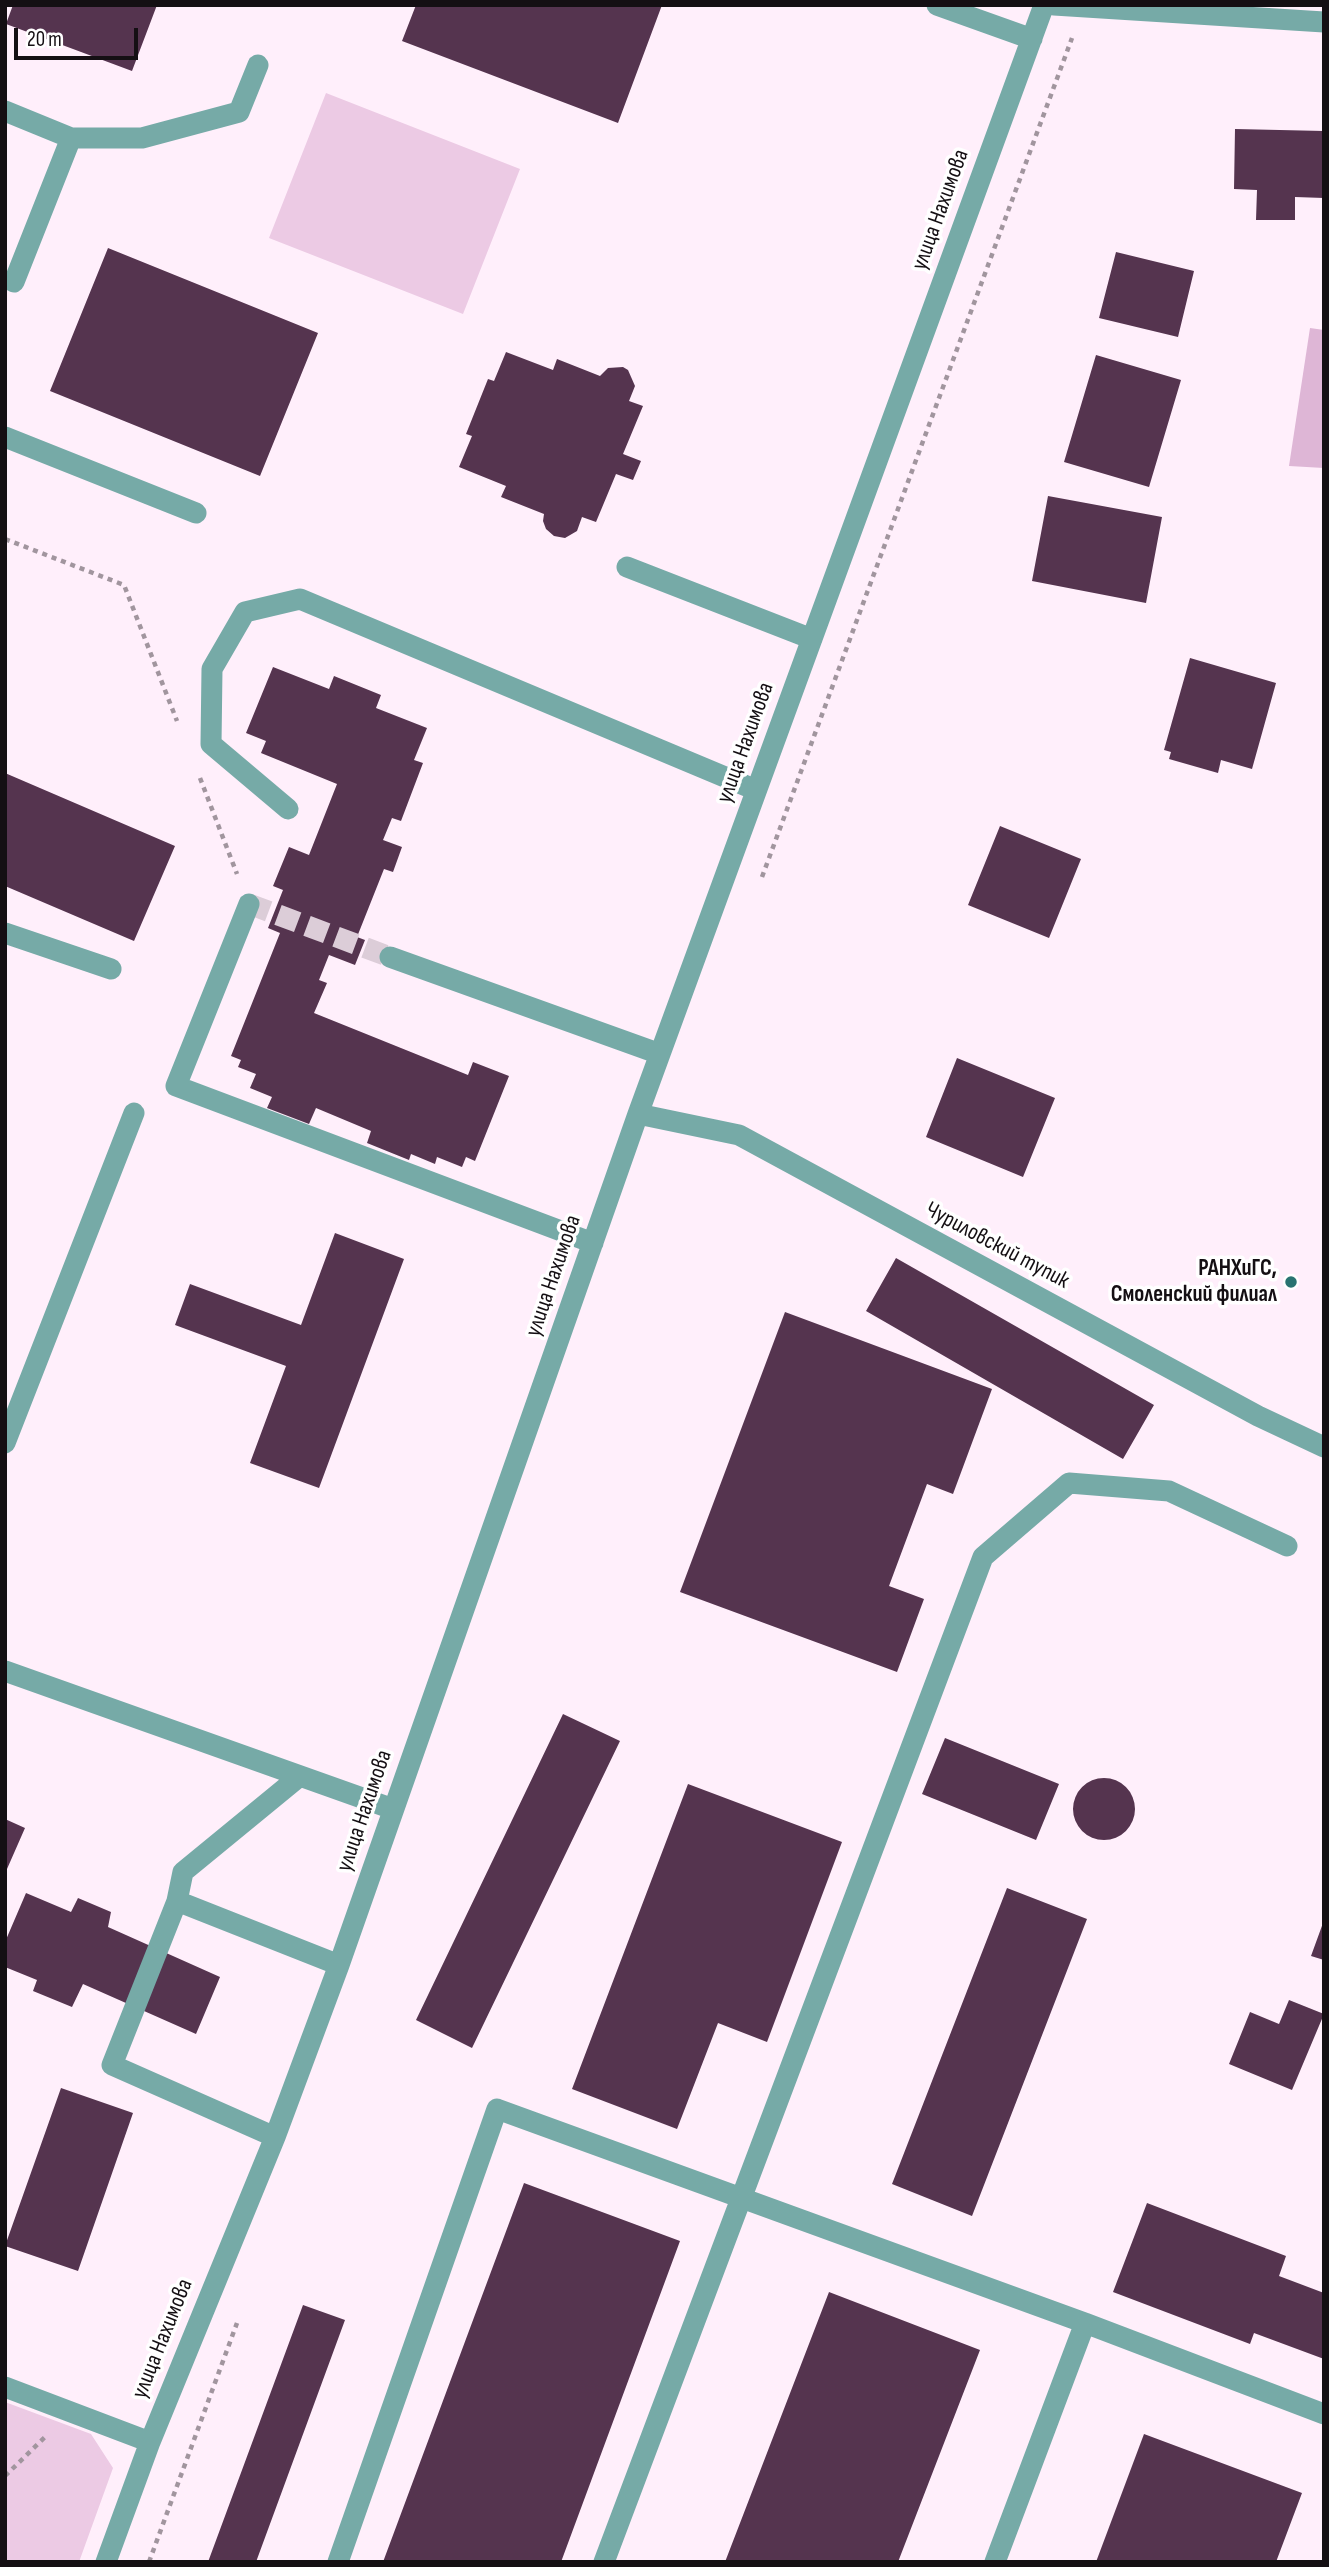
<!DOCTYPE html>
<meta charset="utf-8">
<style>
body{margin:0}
#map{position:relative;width:1329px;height:2567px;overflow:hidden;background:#ffeffb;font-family:"Sofia Sans Condensed",sans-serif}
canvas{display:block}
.frame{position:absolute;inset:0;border:7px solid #140f13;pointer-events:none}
.scale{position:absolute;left:14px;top:28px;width:124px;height:32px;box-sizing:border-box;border:4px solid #140f13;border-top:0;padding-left:9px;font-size:21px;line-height:24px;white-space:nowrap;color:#140f13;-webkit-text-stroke:5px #fff;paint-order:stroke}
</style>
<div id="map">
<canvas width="1329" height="2567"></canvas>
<div class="frame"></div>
<div class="scale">20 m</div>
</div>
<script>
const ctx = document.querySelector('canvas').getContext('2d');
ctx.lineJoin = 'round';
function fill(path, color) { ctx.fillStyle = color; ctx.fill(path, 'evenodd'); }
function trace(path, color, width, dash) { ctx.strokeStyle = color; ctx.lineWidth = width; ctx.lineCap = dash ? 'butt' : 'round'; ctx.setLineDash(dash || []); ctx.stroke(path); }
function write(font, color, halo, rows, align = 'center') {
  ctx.font = font + ' "Sofia Sans Condensed",sans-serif'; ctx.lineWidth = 7; ctx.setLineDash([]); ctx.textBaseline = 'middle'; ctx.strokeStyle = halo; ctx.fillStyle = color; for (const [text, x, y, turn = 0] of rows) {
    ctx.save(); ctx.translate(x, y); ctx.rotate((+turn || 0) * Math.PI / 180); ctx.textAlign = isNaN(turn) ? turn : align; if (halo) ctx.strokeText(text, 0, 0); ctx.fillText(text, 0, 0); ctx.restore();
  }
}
fill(new Path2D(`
 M326,93l194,76 -57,145 -194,-76z
 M5,2402l86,32 22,34 -34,94h-74z`), '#eccae4');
fill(new Path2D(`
 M1310,328l14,2v138l-35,-2z`), '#deb6d6');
fill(new Path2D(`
 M13,5h144l-25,66 -126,-47z
 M416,5h246l-44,118 -216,-82z
 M1235,129l89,2v67l-29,-1v23h-39l1,-30 -23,-1z
 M108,248l210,85 -58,143 -210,-85z
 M1116,252l78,19 -16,66 -79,-19z
 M506,352l47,18 4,-11 43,17 8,-8 15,-1 5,3 7,16 -6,15 14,5 -20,48 18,7 -8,19 -17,-6 -20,48 -14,-5 -5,14 -12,7 -11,-2 -8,-7 -3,-8 1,-7 -43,-17 5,-11 -47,-19 13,-31 -6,-2 22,-55 6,2z
 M1096,355l85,25 -32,107 -85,-25z
 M1048,496l114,21 -16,86 -114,-22z
 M1190,658l86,25 -24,86 -31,-9 -3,13 -49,-14 2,-7 -7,-2z
 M273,667l56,22 5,-13 47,19 -5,13 51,20 -13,32 9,3 -22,58 -9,-3 -9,22 19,7 -9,25 -9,-3 -27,68 8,3 -10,25 -26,-10 -10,25 8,3 -13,30 154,62 5,-13 36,14 -34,85 -9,-4 -4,10 -25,-10 -2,7 -24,-10 -2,6 -42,-17 4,-12 -55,-23 -7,16 -42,-16 5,-11 -22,-9 6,-14 -18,-7 3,-7 -10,-4 49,-123 -12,-5 15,-38 -10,-4 16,-39 20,8 28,-71 -76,-31 5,-12 -20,-8z
 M5,773l170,73 -41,95 -129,-55z
 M1000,826l81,33 -32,79 -81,-33z
 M957,1058l98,40 -32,79 -97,-40z
 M335,1233l69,26 -85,229 -69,-25 36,-97 -111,-41 15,-41 111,41z
 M896,1258l258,147 -31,54 -257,-148z
 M785,1312l207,77 -39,105 -26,-10 -38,102 35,13 -27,73 -217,-80z
 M563,1714l57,27 -148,307 -56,-28z
 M945,1738l114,46 -23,56 -114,-46z
 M1073 1809a31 31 0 1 1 62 0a31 31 0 1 1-62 0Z
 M688,1784l154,58 -75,200 -49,-19 -41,106 -105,-40z
 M5,1819l20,9 -18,41 -2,-1z
 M1007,1888l80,31 -115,297 -80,-32z
 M26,1893l45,19 7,-14 33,14 -3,15 112,50 -24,57 -113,-50 -11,23 -39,-16 4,-11 -32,-13v-25z
 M1323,1923h1v37l-13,-4z
 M1289,2000l35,14 -32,76 -63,-26 21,-52 29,12z
 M61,2088l72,25 -55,158 -73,-25z
 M524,2183l156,58 -119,321h-178z
 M1147,2203l139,53 -7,20 45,17v66l-70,-26 -4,11 -137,-52z
 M829,2292l151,58 -82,212h-173z
 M303,2305l42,15 -89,242h-48z
 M1144,2434l158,59 -26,69h-180z`), '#55344f');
trace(new Path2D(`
 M249,904l141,53`), '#dccdd8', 21, [21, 10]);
trace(new Path2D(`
 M5,539l119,46 53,136
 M200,778l37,96
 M762,877l310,-839
 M5,2476l42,-41
 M149,2562l88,-239`), '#a1959e', 4.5, [5, 5]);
trace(new Path2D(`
 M937,5l95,34
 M1054,5l270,17
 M5,111l66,27h71l97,-26 19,-47
 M14,282l57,-144
 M5,437l191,76
 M627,567l185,72
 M288,809l-77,-65 1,-75 33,-57 55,-13 456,191
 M249,904l-73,182 417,157
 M5,933l106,36
 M390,957l270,97
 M638,1114l101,21 519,281 66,31
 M5,1443l129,-330
 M5,1671l388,138
 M177,1901l6,-29 117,-96
 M275,2137l-163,-72 65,-164 162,64
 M1085,2323l239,91
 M5,2387l145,55
 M106,2562l44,-120 125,-305 64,-172 299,-851 406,-1109
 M338,2562l159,-453 588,214 -90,239
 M604,2562l379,-1005 86,-74 100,8 118,55`), '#76aaa7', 21);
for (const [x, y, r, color] of [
 [1291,1282,7,"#297371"]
]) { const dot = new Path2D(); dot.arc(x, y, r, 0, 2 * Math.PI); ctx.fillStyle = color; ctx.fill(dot); trace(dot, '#fff', 2.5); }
write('23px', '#140f13', '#fff', [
 ["улица Нахимова",941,210,-70],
 ["улица Нахимова",746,743,-70],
 ["Чуриловский тупик",997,1246,28],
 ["улица Нахимова",554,1276,-71],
 ["улица Нахимова",365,1811,-71],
 ["улица Нахимова",163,2339,-68]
]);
write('bold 23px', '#140f13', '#fff', [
 ["РАНХиГС,",1277,1269],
 ["Смоленский филиал",1277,1295]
], 'right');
</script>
